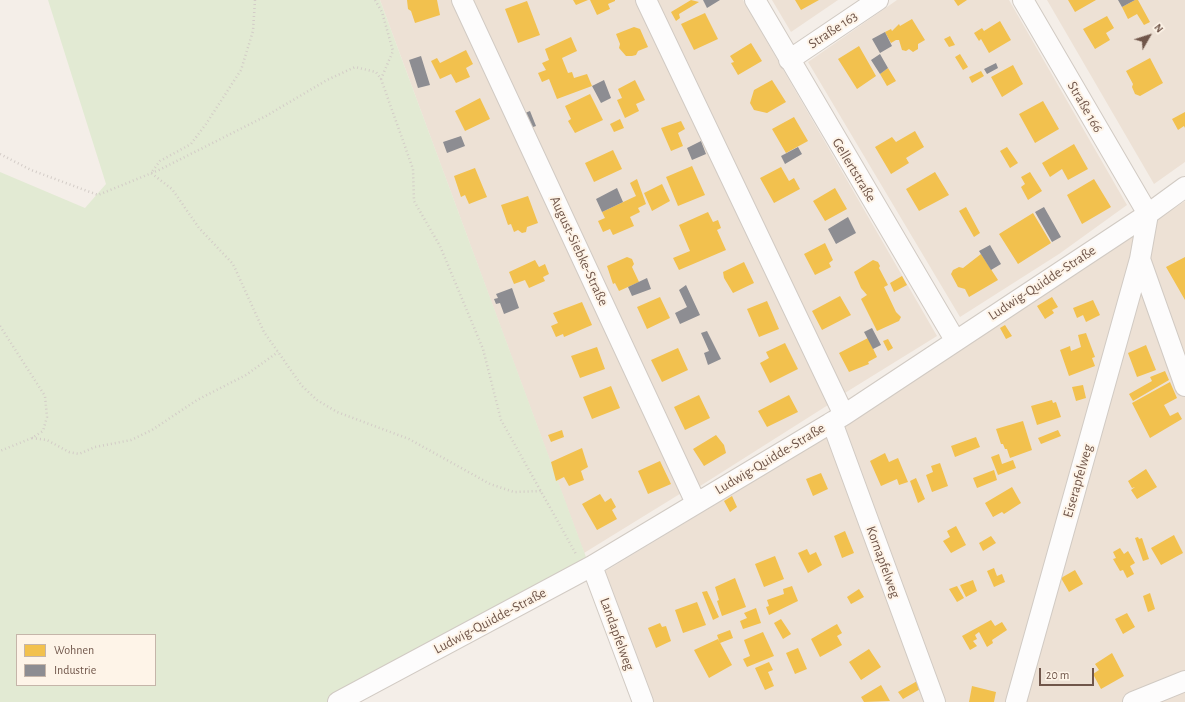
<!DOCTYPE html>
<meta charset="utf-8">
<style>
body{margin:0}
#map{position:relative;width:1185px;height:702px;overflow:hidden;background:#f4eee8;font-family:"Alegreya Sans",sans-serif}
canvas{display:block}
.legend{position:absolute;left:16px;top:634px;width:140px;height:52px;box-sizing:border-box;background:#fef4e8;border:1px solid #c5b5a9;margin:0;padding:5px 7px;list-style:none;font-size:12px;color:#70564a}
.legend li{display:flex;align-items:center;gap:8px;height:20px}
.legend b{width:20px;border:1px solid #c5b5a9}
.north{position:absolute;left:1129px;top:16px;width:40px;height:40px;-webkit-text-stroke:3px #fef4e8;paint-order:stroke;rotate:51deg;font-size:11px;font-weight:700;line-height:16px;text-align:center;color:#70564a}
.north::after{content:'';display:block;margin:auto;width:14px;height:18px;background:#70564a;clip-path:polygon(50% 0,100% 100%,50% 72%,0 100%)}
.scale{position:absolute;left:1039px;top:668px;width:55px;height:18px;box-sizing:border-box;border:2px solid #70564a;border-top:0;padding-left:5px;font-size:12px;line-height:14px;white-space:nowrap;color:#70564a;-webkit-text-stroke:3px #fef4e8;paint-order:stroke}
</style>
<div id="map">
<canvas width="1185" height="702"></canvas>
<ul class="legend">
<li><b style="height:11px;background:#f2c14e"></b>Wohnen</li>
<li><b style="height:11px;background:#8d8d92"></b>Industrie</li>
</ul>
<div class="north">N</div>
<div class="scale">20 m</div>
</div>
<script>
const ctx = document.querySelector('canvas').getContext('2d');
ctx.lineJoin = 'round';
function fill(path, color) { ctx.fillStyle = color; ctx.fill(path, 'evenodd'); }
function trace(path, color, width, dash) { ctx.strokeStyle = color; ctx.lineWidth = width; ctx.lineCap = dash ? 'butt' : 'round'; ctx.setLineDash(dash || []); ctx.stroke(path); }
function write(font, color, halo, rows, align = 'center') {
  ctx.font = font + ' "Alegreya Sans",sans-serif'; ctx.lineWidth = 4; ctx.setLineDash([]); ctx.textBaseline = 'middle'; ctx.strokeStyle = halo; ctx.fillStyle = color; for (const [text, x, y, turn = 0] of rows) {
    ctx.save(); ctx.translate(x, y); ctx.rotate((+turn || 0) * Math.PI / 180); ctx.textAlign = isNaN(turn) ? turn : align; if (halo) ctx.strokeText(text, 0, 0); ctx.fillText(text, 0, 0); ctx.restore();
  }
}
fill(new Path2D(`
 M380,0h72l231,492 -99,61z
 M467,0h172l189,405 -131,83z
 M654,0h89l194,336 -97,60z
 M772,0h66l-47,32z
 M897,0h112l118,205 -68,49 -99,63 -152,-255z
 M1047,0h138v162l-31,22z
 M1185,201v501h-546l-45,-124 233,-141z`), '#ede1d5');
fill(new Path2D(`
 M48,0h332l206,557 -71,44 -184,101h-331v-530l85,36 21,-24zM17,635h138v50h-138z`), '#e2ead3');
fill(new Path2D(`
 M407,0h30l3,15 -25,8 -4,-12 -3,-2z
 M573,0h15l-12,5z
 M590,0h25v1l-7,3 2,5 -13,6z
 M691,0l8,2 -20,12 1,4 -4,3 -5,-9z
 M795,0h24l-18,10z
 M954,0h13l-9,6z
 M1068,0h28l-21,12z
 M1135,0h3l12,22 -6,3 -7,-11 -9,5 -6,-12z
 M527,1l13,34 -22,8 -13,-34z
 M705,13l13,26 -24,11 -13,-26z
 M1107,16l7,12 -8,5 4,7 -15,9 -12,-20z
 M912,19l13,21 -7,4v5l-5,3 -4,-3 -3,2 -4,-1 -3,-10h-3l-5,3 -6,-11 6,-3 1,2 7,-7 1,2z
 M1000,21l11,19 -22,13 -8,-14 -2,2 -5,-8 8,-5 2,3z
 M634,27l6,2 8,18 -10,4 -2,4 -4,1h-6l-7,-8 1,-4 -4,-10z
 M950,36l5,9 -6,2 -5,-8z
 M571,37l6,14 -15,7 6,15 4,-1 2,6 13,-4 5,12 -35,13 -8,-20 -7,3 -4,-9 8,-3 -4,-7 7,-3 -4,-11z
 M751,43l11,18 -24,14 -7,-12 3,-1 -4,-6z
 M859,46l17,30 -19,13 -19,-30z
 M466,50l7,14 -7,4 4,9 -14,6 -5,-9 -11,5 -9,-18 6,-3 3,5z
 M960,54l8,13 -5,3 -8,-13z
 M1150,58l13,25 -23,13 -5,-2 -3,-7 1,-3 -7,-13z
 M1013,65l10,19 -21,13 -11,-20z
 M888,68l8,13 -9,5 -7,-12z
 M981,71l3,5 -12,7 -3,-6z
 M635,80l10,20 -9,4 3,7 -14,7 -8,-18 5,-2 -4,-9z
 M772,80l14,22 -19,11 -13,-3 -4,-7 4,-13z
 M590,94l13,26 -28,13 -7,-12 3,-2 -6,-13z
 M480,98l10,21 -25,12 -10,-20z
 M1043,101l16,28 -24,14 -16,-29z
 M1185,112v16l-1,-2 -6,4 -6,-11z
 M794,117l14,24 -22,12 -14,-24z
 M620,119l4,9 -10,4 -4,-8z
 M681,121l4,8 -7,4 5,13 -12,5 -10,-23z
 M915,131l9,16 -18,11 3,5 -18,11 -16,-27 17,-10 4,5z
 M1074,144l14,25 -20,11 -6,-11 -12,8 -8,-14z
 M1007,147l11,16 -8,5 -10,-17z
 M613,150l9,19 -28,13 -9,-19z
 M692,166l13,29 -27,11 -12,-29z
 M781,167l8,14 5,-3 6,11 -26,14 -14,-25z
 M475,168l12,29 -18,7 -4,-9 -4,2 -7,-21z
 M935,172l14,23 -30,16 -13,-22z
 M1030,172l12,19 -14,9 -7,-13 4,-3 -4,-7z
 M637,179l9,25 -8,4 2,4 -10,5 4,9 -21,9 -3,-6 -7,3 -5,-11 7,-3 -3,-6 34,-16 -6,-13z
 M1094,179l17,28 -29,17 -15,-29z
 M662,184l8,17 -18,10 -8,-18z
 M835,188l12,21 -22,12 -12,-20z
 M528,196l10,27 -11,4 -1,5 -4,1 -4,-3 -4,2 -3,-8 -3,1 -7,-20z
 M966,207l14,26 -6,4 -15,-26z
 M708,212l5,10 5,-2 3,8 -4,2 9,20 -47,20 -6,-12 17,-7 -11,-26z
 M1033,213l18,30 -33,21 -19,-30z
 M825,243l8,17 -4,3 2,4 -16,8 -11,-21z
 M981,254l17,26 -29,17 -4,-8 -7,-2 -7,-13 2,-4 6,-3 4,1z
 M627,257l5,2 2,5 -2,3 7,15 -20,9 -4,-8 -2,1 -6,-18z
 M1185,257v43l-19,-33z
 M535,260l4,7 6,-3 4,10 -6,3 2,4 -16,7 -4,-8 -11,4 -5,-12z
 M873,260l5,2 2,4 -1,2 9,17 -4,2 12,25 5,5 -2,4 -22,10 -16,-32 6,-4 -6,-7 -7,-16z
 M744,262l10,21 -21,10 -9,-15 -1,-6z
 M902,276l5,9 -13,7 -4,-9z
 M840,296l11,19 -29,15 -10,-19z
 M660,297l10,21 -23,11 -10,-22z
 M1052,297l6,10 -6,3 2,3 -9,6 -8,-13z
 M1093,300l7,15 -14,7 -3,-7 -6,3 -4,-10z
 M767,301l12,28 -20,8 -12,-28z
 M582,302l10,23 -28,12 -1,-3 -7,3 -5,-11 7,-3 -5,-10z
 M1005,325l7,11 -6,3 -6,-11z
 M1086,333l9,24 -3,1 3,8 -26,10 -9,-26 10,-4 1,5 10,-4 -3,-12z
 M868,338l9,19 -9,5 1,2 -20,8 -10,-19z
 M888,339l5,9 -5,3 -5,-10z
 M785,343l13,26 -28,14 -10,-20 9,-5 -3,-6z
 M1146,345l10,25 -19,7 -9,-24z
 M597,347l8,22 -25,9 -9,-22z
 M678,348l10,22 -26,12 -11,-22z
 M1165,371l4,9 -36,21 -4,-7 23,-13 -2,-4z
 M1170,382l7,16 -13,7 6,11 8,-4 4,7 -32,19 -18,-35z
 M1083,385l3,13 -10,3 -4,-14z
 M611,386l9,22 -28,11 -9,-22z
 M699,395l11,23 -25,12 -11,-23z
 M789,395l9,17 -31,15 -9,-16z
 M1052,400l1,3 3,-1 5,15 -24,8 -6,-19z
 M1023,421l9,29 -22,8 -3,-9h-2l-2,-5h-2l-5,-15z
 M562,430l2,7 -13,5 -3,-7z
 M1058,430l3,6 -20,8 -3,-6z
 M716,435l8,10 2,8 -22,13 -11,-17z
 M976,437l4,10 -25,10 -4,-11z
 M582,448l6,19 -7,4 3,9 -15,6 -5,-9 -8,4 -5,-19z
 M885,453l4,9 9,-4 10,24 -9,3 -2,-6 -16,7 -11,-25z
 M999,454l3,10 11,-4 3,8 -18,7 -7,-18z
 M660,461l11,23 -23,10 -10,-23z
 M940,463l8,23 -16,6 -6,-17 7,-3 -2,-6z
 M1146,469l11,18 -20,12 -6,-9 4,-3 -3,1 -4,-7z
 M994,470l3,10 -20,8 -4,-10z
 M821,473l7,16 -15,7 -7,-17z
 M916,478l9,21 -7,4 -8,-22z
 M1012,487l9,16 -17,11 -2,-2 -9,5 -8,-14z
 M600,494l5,8 6,-4 5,9 -4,3 5,9 -20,11 -15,-26z
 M732,496l5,11 -7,5 -6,-11z
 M956,526l10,19 -15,8 -8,-12 7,-4 -3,-6z
 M845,531l9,22 -12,5 -8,-22z
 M1174,535l9,18 -22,12 -10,-17z
 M991,536l5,7 -13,8 -4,-8z
 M1138,537l1,2 3,-1 7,21 -6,2 -8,-23z
 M1120,548l4,6 4,-3 7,12 -5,3 4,8 -7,4 -4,-8 -3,1 -7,-12 3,-1 -3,-6z
 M807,549l3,6 6,-3 6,13 -14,8 -10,-20z
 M775,556l9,23 -20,8 -9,-23z
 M994,568l3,8 5,-2 3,8 -11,5 -7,-16z
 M1075,570l8,14 -14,8 -8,-14z
 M735,578l11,29 -24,9 -5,-15 2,-1 -4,-13z
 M973,580l4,11 -11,6 -6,-12z
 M792,586l6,15 -29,14 -3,-8 3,-1 -2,-6 17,-6 -1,-5z
 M957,586l7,12 -7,4 -8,-13z
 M859,589l5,8 -13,7 -4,-7z
 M707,591l12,26 -6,3 -11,-28z
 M1150,593l5,16 -7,3 -5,-16z
 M697,602l9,23 -23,8 -8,-23z
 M756,608l5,15 -18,6 -3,-8 7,-3 -3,-5z
 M1127,613l8,14 -12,7 -8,-15z
 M781,619l10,15 -8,5 -9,-16z
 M991,620l4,6 7,-4 5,8 -15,10 1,3 -6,4 -8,-15 -4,3 2,4 -4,2 4,5 -7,4 -8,-14z
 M660,623l2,4 4,-1 5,15 -15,7 -8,-20z
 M837,624l5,9 -5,3 5,9 -22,12 -9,-18z
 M730,630l3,8 -13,5 -3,-8z
 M763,632l11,24 -27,11 -4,-8 7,-3 -6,-16z
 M718,639l14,26 -23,13 -15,-28z
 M798,648l9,21 -12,5 -9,-21z
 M869,649l12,18 -20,13 -12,-18z
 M1112,653l12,23 -23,13 -8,-15 6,-4 -4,-6z
 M769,662l4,8 -5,2 6,14 -9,4 -10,-22z
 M919,680l3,8 -19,11 -5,-7z
 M881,685l9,16 -26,1 -3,-5z
 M972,686l24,6 -2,10h-25z`), '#f2c14e');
fill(new Path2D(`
 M703,0h17l-13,8z
 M1118,0h17l-13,7z
 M885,32l7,14 -12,7 -8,-14z
 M880,54l8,14 -8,6 -9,-14z
 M421,56l9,29 -12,3 -9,-28z
 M996,63l2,5 -11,6 -3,-5z
 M604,80l7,18 -10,5 -9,-17z
 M530,111l6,15 -9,3 -7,-14z
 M461,136l4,10 -18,7 -4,-11z
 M701,141l5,13 -14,6 -5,-12z
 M798,147l4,7 -17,10 -4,-8z
 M617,188l6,14 -21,10 -6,-13z
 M1044,207l17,30 -9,5 -17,-30z
 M848,217l8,16 -20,11 -8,-15z
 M990,245l11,19 -10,6 -12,-19z
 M647,278l4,11 -19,7 -4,-9z
 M686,285l14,30 -20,9 -5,-11 12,-6 -8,-17z
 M512,288l7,20 -15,6 -4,-11 -4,1 -2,-5 4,-1 -2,-4z
 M872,328l9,17 -8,4 -9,-17z
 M707,331l14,28 -13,6 -4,-12 5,-2 -8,-18z`), '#8d8d92');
const minor = new Path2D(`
 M462,0l234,503
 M646,0l198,415
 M755,0l200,340
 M789,60l89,-60
 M1140,259l45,127
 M832,422l103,280
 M592,566l51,136
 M338,702l254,-136 252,-151 304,-201 37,-27
 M1016,702l124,-443 8,-45 -125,-214
 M1133,702l52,-21`);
trace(minor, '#d1cac3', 22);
trace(new Path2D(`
 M255,0l-2,31 -12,39 -35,54 -15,20 -31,17 -9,12 21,16 27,39 34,36 31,68 38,54 15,14 20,12 72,27 81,45 24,8 28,-1
 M375,0l7,12 11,39 -12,28
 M0,154l31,16 67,25 61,-25 107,-54 61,-36 28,-13 21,5 5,7 32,90 1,32 26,45 43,103 18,71 75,134
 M0,326l45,70 2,21 -4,14 -11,7 -32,13
 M32,438l15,2 22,12 10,2 16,-7 36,-7 21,-10 45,-30 49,-25 32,-23`), '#d3ccc7', 2.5, [1, 3]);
trace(minor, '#fdfcfc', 20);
write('14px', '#70564a', '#fef4e8', [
 ["Straße 163",833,30,-34],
 ["Straße 166",1085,107,60],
 ["Gellertstraße",854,170,59],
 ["August-Siebke-Straße",579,251,65],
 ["Ludwig-Quidde-Straße",1042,283,-33],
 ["Ludwig-Quidde-Straße",770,459,-31],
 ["Eiserapfelweg",1078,481,-74],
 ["Kornapfelweg",883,562,70],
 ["Ludwig-Quidde-Straße",490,621,-28],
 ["Landapfelweg",617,634,70]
]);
</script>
